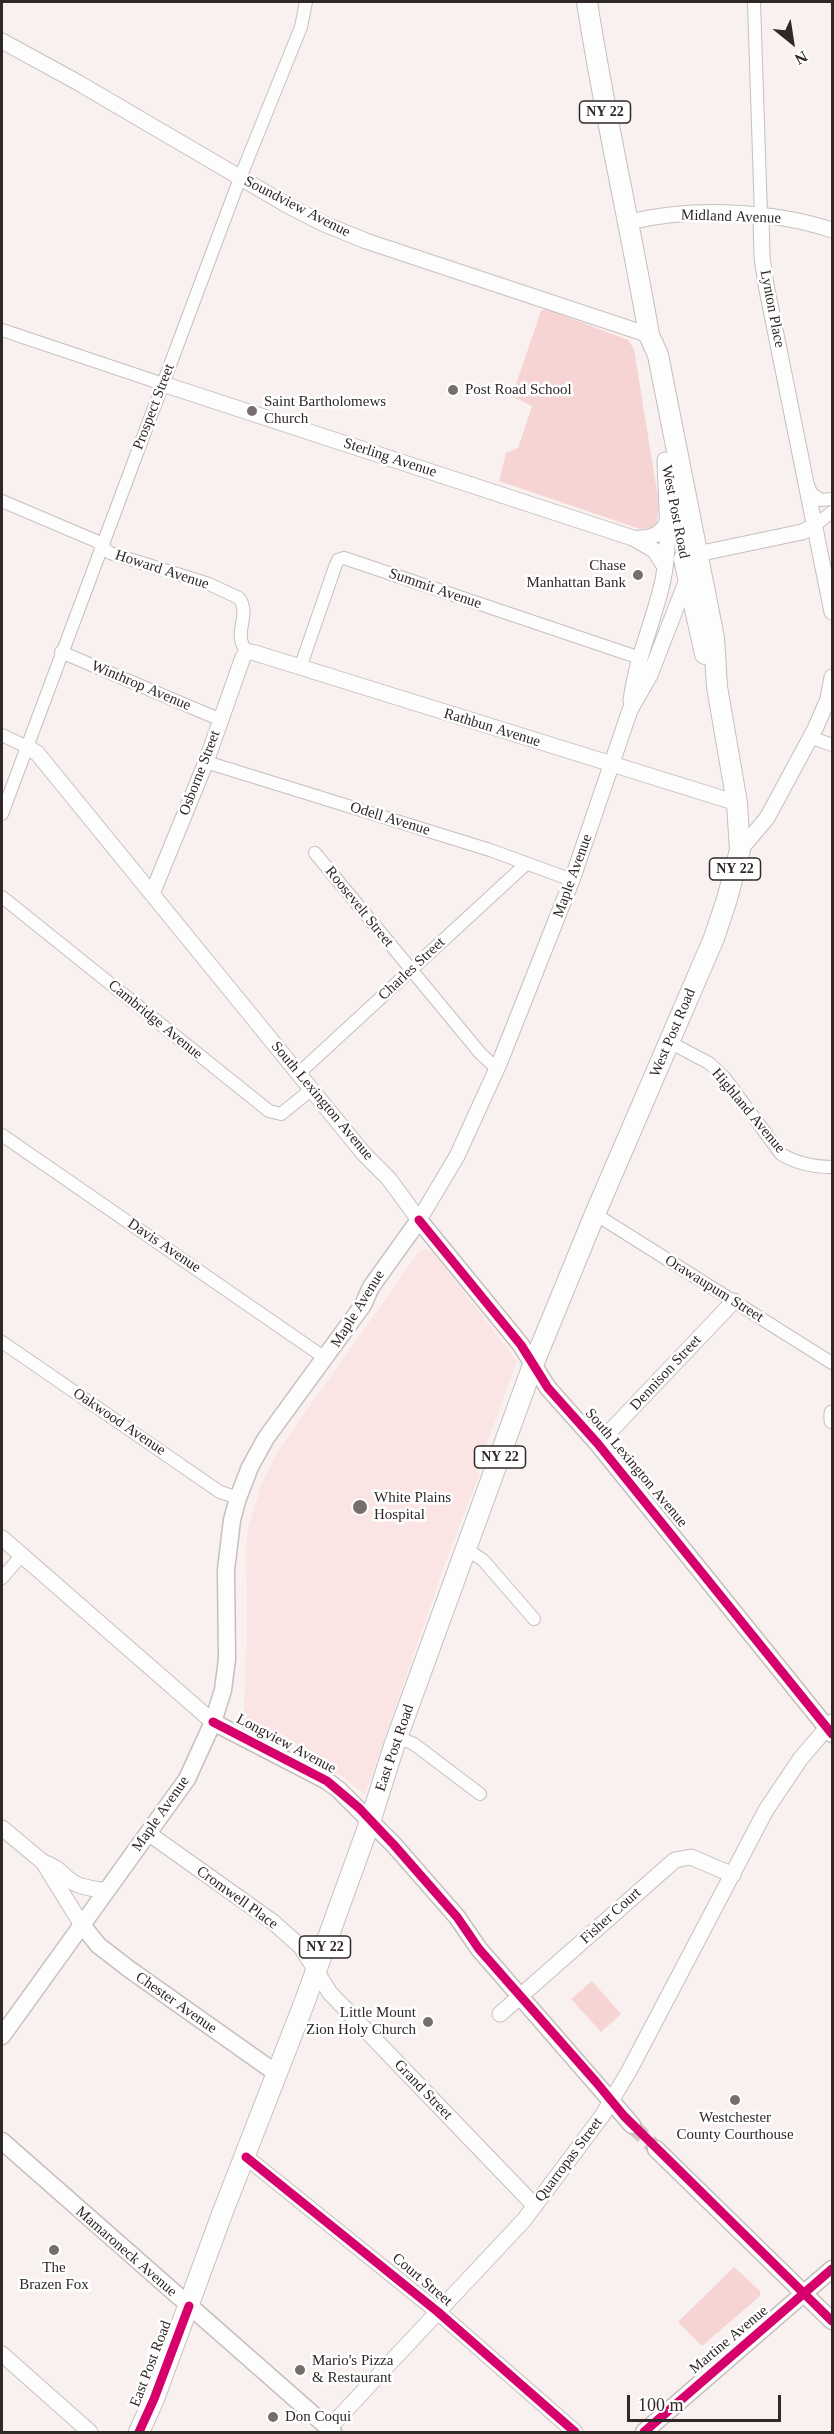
<!DOCTYPE html>
<style>
body{margin:0}
#map{position:relative;width:834px;height:2434px;overflow:hidden;background:#f8f1f0;font-family:"Times New Roman",serif}
canvas{display:block}
.frame{position:absolute;inset:0;border:3px solid #302727;pointer-events:none}
.north{position:absolute;left:762px;top:12px;width:60px;height:60px;-webkit-text-stroke:4px #fff;paint-order:stroke;rotate:150deg;font-size:16px;font-weight:700;line-height:24px;text-align:center;color:#302727}
.north::after{content:'';display:block;margin:auto;width:21px;height:27px;background:#302727;clip-path:polygon(50% 0,100% 100%,50% 72%,0 100%)}
.scale{position:absolute;left:627px;top:2395px;width:154px;height:27px;box-sizing:border-box;border:3px solid #302727;border-top:0;padding-left:8px;font-size:18px;line-height:21px;white-space:nowrap;color:#302727;-webkit-text-stroke:4px #fff;paint-order:stroke}
</style>
<div id="map">
<canvas width="834" height="2434"></canvas>
<div class="frame"></div>
<div class="north">N</div>
<div class="scale">100 m</div>
</div>
<script>
const ctx = document.querySelector('canvas').getContext('2d');
ctx.lineJoin = 'round';
function fill(path, color) { ctx.fillStyle = color; ctx.fill(path, 'evenodd'); }
function trace(path, color, width, dash) { ctx.strokeStyle = color; ctx.lineWidth = width; ctx.lineCap = dash ? 'butt' : 'round'; ctx.setLineDash(dash || []); ctx.stroke(path); }
function write(font, color, halo, rows, align = 'center') {
  ctx.font = font + ' "Times New Roman",serif'; ctx.lineWidth = 5; ctx.setLineDash([]); ctx.textBaseline = 'middle'; ctx.strokeStyle = halo; ctx.fillStyle = color; for (const [text, x, y, turn = 0] of rows) {
    ctx.save(); ctx.translate(x, y); ctx.rotate((+turn || 0) * Math.PI / 180); ctx.textAlign = isNaN(turn) ? turn : align; if (halo) ctx.strokeText(text, 0, 0); ctx.fillText(text, 0, 0); ctx.restore();
  }
}
fill(new Path2D(`
 M424,1249l9,3 84,109 -40,109 2,5 -33,86 -81,234 -22,-18 -100,-49 4,-96 -1,-83 2,-20 13,-44 17,-34 140,-198z`), '#fae5e4');
fill(new Path2D(`
 M546,309l82,31 6,9 25,155 -2,19 -6,5 -11,1 -141,-48 7,-28 12,-5 14,-42 -20,-10 29,-85z
 M592,1981l29,33 -20,18 -30,-33z
 M734,2267l26,24v5l-58,50 -24,-24z`), '#f6d4d3');
trace(new Path2D(`
 M632,2125l24,24`), '#d0c9c8', 16, [16, 8]);
const minor = new Path2D(`
 M754,2l7,214
 M2,330l161,54
 M808,486l4,8 9,6 11,-1
 M2,501l94,40 14,12 99,31 30,14c13,18 -8,34 8,54
 M814,526l18,-14
 M61,652l160,68
 M300,668l35,-101 3,-7 6,-2 296,100
 M2,735l25,12
 M810,737l22,8
 M206,762l284,88 82,30
 M2,814l238,-636 61,-151 5,-25
 M315,853l165,200 17,16
 M2,897l267,214 12,3 31,-25
 M669,1042l40,21 15,14 57,77c15,9 34,13 51,13
 M298,1074l228,-210
 M2,1135l323,223
 M595,1214l237,149
 M2,1342l218,150 18,6
 M466,1549l17,11 51,59
 M2,1578l20,-23
 M397,1737l17,7 66,50`);
const tertiary = new Path2D(`
 M2,41l75,41 210,123 35,18 44,18 283,94
 M761,216l1,41 4,28 66,327
 M629,222c63,-15 142,-12 203,8
 M163,384l470,154 21,12 11,17
 M633,538c16,1 29,-2 35,-18
 M631,701c5,-42 23,-80 32,-121 8,-40 3,-80 2,-120
 M27,747l10,6 327,401 25,25 30,41 38,-64 42,-92 73,-184 58,-170 20,-35 47,-121 105,-22 12,-6
 M740,850l27,-32 48,-89 13,-30 4,-22
 M152,894l54,-132 37,-105 4,-5h5l485,151
 M832,1413v8
 M598,1444l136,-143
 M2,1538l211,184
 M2,1828l41,34 39,63
 M148,1833l125,89 28,25 29,46 205,213
 M43,1862c19,7 17,12 31,21 10,5 21,6 32,8
 M500,2014l175,-154 16,-3 42,18
 M246,2157l192,155 137,120
 M2,2354l88,78
 M329,2428l195,-208 78,-104 27,-45 137,-261 35,-52 31,-36`);
const secondary = new Path2D(`
 M213,1722l114,59 12,9 55,55 63,72 22,32 153,176
 M82,1925l16,20 31,24 147,104
 M2,2036l185,-257 26,-57 10,-32 4,-31 -1,-89 6,-50 6,-22 12,-31 16,-29 97,-133 8,-18 48,-67 102,125 27,43 50,56 234,290
 M2,2141l331,291
 M656,2149l176,172
 M644,2432l188,-163`);
const primary = new Path2D(`
 M684,559l21,95
 M139,2432l15,-33 68,-185 83,-213 66,-182 23,-73 139,-381 62,-151 119,-276 13,-39 13,-49 -3,-47 -20,-116 -3,-49 -56,-283 -9,-20c-19,-112 -45,-222 -62,-333`);
trace(minor, '#c6bfbe', 14);
trace(tertiary, '#c6bfbe', 17);
trace(secondary, '#c6bfbe', 19);
trace(primary, '#c6bfbe', 22);
trace(minor, '#fefdfd', 12);
trace(tertiary, '#fefdfd', 15);
trace(secondary, '#fefdfd', 16);
trace(primary, '#fefdfd', 20);
trace(new Path2D(`
 M419,1220l102,125 27,43 50,56 234,290
 M213,1722l114,59 32,27 35,37 63,72 22,32 117,133 28,34 208,205
 M246,2157l192,155 137,120
 M139,2432l15,-33 35,-93
 M644,2432l188,-163`), '#d6006c', 9);
for (const [x, y, r, color] of [
 [453,390,6,"#766e6d"],
 [252,411,6,"#766e6d"],
 [638,575,6,"#766e6d"],
 [360,1507,8,"#766e6d"],
 [428,2022,6,"#766e6d"],
 [735,2100,6,"#766e6d"],
 [54,2250,6,"#766e6d"],
 [300,2370,6,"#766e6d"],
 [273,2417,6,"#766e6d"]
]) { const dot = new Path2D(); dot.arc(x, y, r, 0, 2 * Math.PI); ctx.fillStyle = color; ctx.fill(dot); trace(dot, '#fff', 2); }
for (const [x, y, w] of [
 [605,112,51],
 [735,869,51],
 [500,1457,51],
 [325,1947,51]
]) { const box = new Path2D(); box.roundRect(x - w / 2, y - 11, w, 22, 4.5); ctx.fillStyle = '#fff'; ctx.fill(box); trace(box, '#302727', 1.5); }
write('bold 14px', '#302727', null, [
 ["NY 22",605,112],
 ["NY 22",735,869],
 ["NY 22",500,1457],
 ["NY 22",325,1947]
]);
write('15px', '#302727', '#fff', [
 ["Soundview Avenue",297,207,27],
 ["Midland Avenue",731,217,2],
 ["Lynton Place",772,309,79],
 ["Prospect Street",154,407,-69],
 ["Sterling Avenue",390,458,18],
 ["West Post Road",675,512,79],
 ["Howard Avenue",162,570,18],
 ["Summit Avenue",435,589,19],
 ["Winthrop Avenue",141,686,23],
 ["Rathbun Avenue",492,728,17],
 ["Osborne Street",200,773,-69],
 ["Odell Avenue",390,819,17],
 ["Maple Avenue",573,876,-70],
 ["Roosevelt Street",359,907,51],
 ["Charles Street",412,969,-43],
 ["Cambridge Avenue",155,1020,39],
 ["West Post Road",673,1033,-67],
 ["South Lexington Avenue",322,1101,50],
 ["Highland Avenue",748,1111,50],
 ["Davis Avenue",164,1246,34],
 ["Orawaupum Street",714,1289,32],
 ["Maple Avenue",358,1309,-58],
 ["Dennison Street",666,1373,-47],
 ["Oakwood Avenue",119,1422,34],
 ["South Lexington Avenue",636,1468,50],
 ["Longview Avenue",286,1744,28],
 ["East Post Road",395,1748,-71],
 ["Maple Avenue",161,1814,-55],
 ["Cromwell Place",237,1898,36],
 ["Fisher Court",611,1916,-42],
 ["Chester Avenue",176,2003,35],
 ["Grand Street",423,2090,46],
 ["Quarropas Street",569,2160,-53],
 ["Mamaroneck Avenue",126,2252,41],
 ["Court Street",422,2280,40],
 ["Martine Avenue",729,2340,-40],
 ["East Post Road",151,2364,-69]
]);
write('15px', '#302727', '#fff', [
 ["Post Road School",465,390],
 ["Saint Bartholomews",264,402],
 ["Church",264,419],
 ["Chase",626,566,"right"],
 ["Manhattan Bank",626,583,"right"],
 ["White Plains",374,1498],
 ["Hospital",374,1515],
 ["Little Mount",416,2013,"right"],
 ["Zion Holy Church",416,2030,"right"],
 ["Westchester",735,2118,"center"],
 ["County Courthouse",735,2135,"center"],
 ["The",54,2268,"center"],
 ["Brazen Fox",54,2285,"center"],
 ["Mario's Pizza",312,2361],
 ["& Restaurant",312,2378],
 ["Don Coqui",285,2417]
], 'left');
</script>
